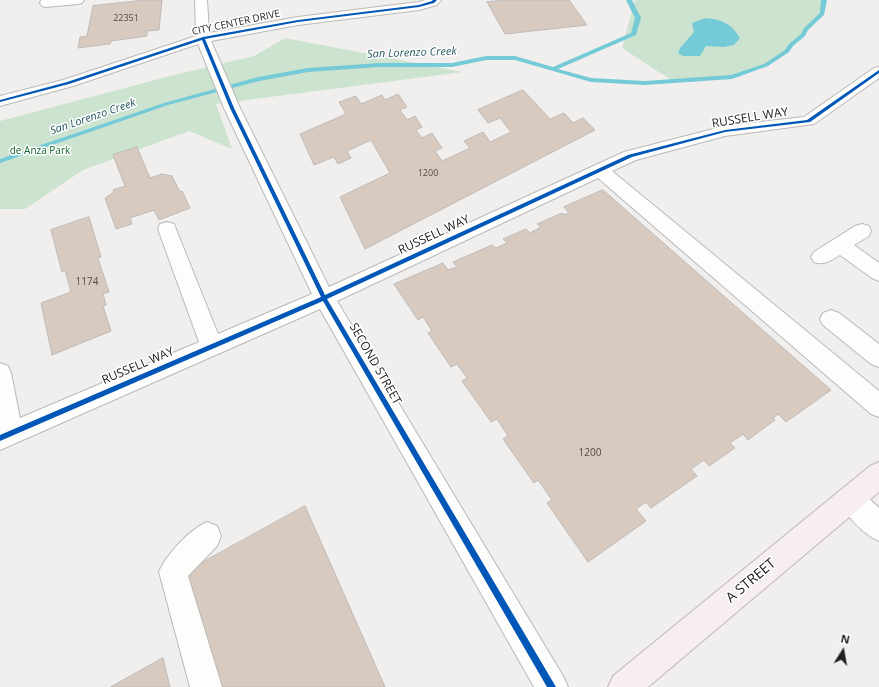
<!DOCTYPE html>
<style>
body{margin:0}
#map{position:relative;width:879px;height:687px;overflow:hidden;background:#f1efed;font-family:"Open Sans",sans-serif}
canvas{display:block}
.north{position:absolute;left:823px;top:631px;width:40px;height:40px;-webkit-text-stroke:3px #fff;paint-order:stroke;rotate:11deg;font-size:11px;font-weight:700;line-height:16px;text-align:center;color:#222120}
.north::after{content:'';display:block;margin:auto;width:14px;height:18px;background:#222120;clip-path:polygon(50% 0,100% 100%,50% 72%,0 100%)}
</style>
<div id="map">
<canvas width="879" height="687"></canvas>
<div class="north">N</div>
</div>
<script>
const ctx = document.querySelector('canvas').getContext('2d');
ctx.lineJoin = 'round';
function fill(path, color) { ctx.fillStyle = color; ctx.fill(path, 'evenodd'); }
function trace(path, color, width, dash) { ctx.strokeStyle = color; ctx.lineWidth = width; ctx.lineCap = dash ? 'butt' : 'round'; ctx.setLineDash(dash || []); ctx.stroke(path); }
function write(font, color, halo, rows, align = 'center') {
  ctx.font = font + ' "Open Sans",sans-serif'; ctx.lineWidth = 3; ctx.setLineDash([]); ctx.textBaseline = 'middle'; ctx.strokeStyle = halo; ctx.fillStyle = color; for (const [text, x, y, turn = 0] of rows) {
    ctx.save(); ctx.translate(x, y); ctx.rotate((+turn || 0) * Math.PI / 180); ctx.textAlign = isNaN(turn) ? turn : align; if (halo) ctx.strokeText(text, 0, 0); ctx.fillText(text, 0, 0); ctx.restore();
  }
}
fill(new Path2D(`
 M635,0h189l-2,14 -16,15 -3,6 -12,10 -3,7 -14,10 -42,15 -27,3h-34l-49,-32z
 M285,38l178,34 -247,32 16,45 -43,-18 -106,39 -58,39h-25v-88l174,-46 80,-19z`), '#cce3cf');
fill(new Path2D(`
 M706,18c16,2 25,5 34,20l-6,7 -10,2 -18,-1 -6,10h-17l-5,-3 2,-5 14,-16 -2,-9z`), '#75cad7');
fill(new Path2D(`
 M626,0h6l9,18 -5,17 -78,34 33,9 54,3 86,-6 33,-11 21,-14 4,-6 12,-10 3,-6 16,-15 1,-13h6l-3,15 -16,15 -3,6 -12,10 -4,6 -21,14 -36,13 -87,6 -54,-3 -76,-22h-29l-34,7h-73l-71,5 -49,9 -91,24 -168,58v-4l164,-56 94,-26 50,-9 71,-5h73l34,-7h29l38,11 78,-34 4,-15z`), '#75cad7');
const building = new Path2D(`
 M145,0h17l-3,30 -12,1v5l-36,5 -1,3 -32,4 2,-11 7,-1 6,-30z
 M508,0h61l18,25 -82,9 -18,-32z
 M523,90l27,29 14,-6 9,10 10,-5 12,12 -230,119 -25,-52 50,-24 -19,-33 -24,11 4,7 -13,6 -4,-7 -20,8 -14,-31 46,-20 -7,-12 17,-6 5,8 21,-9 3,5 13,-6 9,13 -7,3 7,10 8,-4 7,11 -6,3 6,8 10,-5 10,15 -7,3 7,10 28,-13 -6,-7 19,-9 7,10 21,-10 -11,-14 -12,5 -10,-13z
 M137,147l13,31 12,-4 10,2 8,16 2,-1 8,17 -31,12 -5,-10 -24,8 2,6 -16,5 -11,-31 9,-6 -1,-2 12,-4 -12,-31z
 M603,190l228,200 -45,32 -8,-8 -5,4 2,2 -27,20 -5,-6 -13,9 5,5 -26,18 -5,-6 -13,9 6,7 -46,32 -5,-6 -10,7 10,12 -58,41 -41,-59 5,-3 -14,-20 -4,3 -31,-44 5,-3 -11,-17 -6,3 -29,-41 5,-3 -10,-14 -6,3 -23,-34 4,-2 -9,-14 -5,3 -24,-36 49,-21 5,7 9,-3 -4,-5 39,-17 4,3 11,-5 -4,-4 23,-10 4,4 11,-6 -4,-3 25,-11 2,2 5,-2 -5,-6z
 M89,217l12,40 -3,1 11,34 -6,2 3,11 -3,1 8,25 -59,24 -11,-52 30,-11 -6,-22 -3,2 -11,-42z
 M305,506l80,181h-164l-34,-116z
 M163,658l7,29h-59z`);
fill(building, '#d9cac0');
trace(building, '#bcbab9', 1);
const minor = new Path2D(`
 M41,0h43l-2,3 -4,1 -32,3 -4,-1 -2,-3z
 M195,0h12l2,33 89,-16 120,-15 8,-2h15l-4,5 -18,5 -121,15 -87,16 29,67 89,179 295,-135 101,-26 79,-9 70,-49 5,-1v11l-65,46 -89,12 -89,24 -24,11 267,220v26l-8,-3 -273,-236 -261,123 226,375 5,11h-34l-214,-378 -320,141v-87l8,3 3,7 9,45 179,-76 -41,-113 2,-5 7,-2 7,2 44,110 94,-40 -88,-186 -26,-64 -125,42 -73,20v-10l63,-16 133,-44z
 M862,224l7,2 2,5 -2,5 -15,9 25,18v18l-7,-3 -32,-23c-9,5 -15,11 -26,7l-3,-5 3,-5 41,-26z
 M831,310l8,3 40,31v23l-8,-3 -48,-39 -3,-6 3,-6z
 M851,486l9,4 19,18v33c-16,-7 -34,-26 -41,-42l4,-9z
 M207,522l10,4 4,10 -4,10 -29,30 34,111h-32l-31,-115c7,-17 31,-43 48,-50z`);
const major = new Path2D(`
 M879,462v30l-231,195h-40l5,-11 257,-210z`);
trace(minor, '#bbb9b8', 2);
trace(major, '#c2b4b7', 2);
fill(minor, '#fdfdfc');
fill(major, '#f6eef0');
fill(new Path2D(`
 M433,0h4l-3,3 -15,4 -121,15 -93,17 29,69 91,187 303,-140 97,-25 82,-10 72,-50v3l-69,49 -85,10 -93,25 -305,142 229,388h-9l-224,-386 -323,140v-6l321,-138 -91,-189 -28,-68 -133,44 -69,18v-2l67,-18 136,-45 95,-17 121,-15 13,-4z`), '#0057b8');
write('9px', '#504b48', null, [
 ["22351",126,18],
 ["1200",428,173]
]);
write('10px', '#222120', '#fff', [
 ["CITY CENTER DRIVE",236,23,-12]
]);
write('10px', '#156431', '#fff', [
 ["de Anza Park",40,151]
]);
write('10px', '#504b48', null, [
 ["1174",87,282],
 ["1200",590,453]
]);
write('italic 11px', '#24565f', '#fff', [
 ["San Lorenzo Creek",412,53,-2],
 ["San Lorenzo Creek",93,117,-19]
]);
write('12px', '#222120', '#fff', [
 ["RUSSELL WAY",750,118,-9],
 ["RUSSELL WAY",434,235,-25],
 ["SECOND STREET",375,364,60],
 ["RUSSELL WAY",138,366,-23]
]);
write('14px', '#222120', '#fff', [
 ["A STREET",751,581,-40]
]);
</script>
